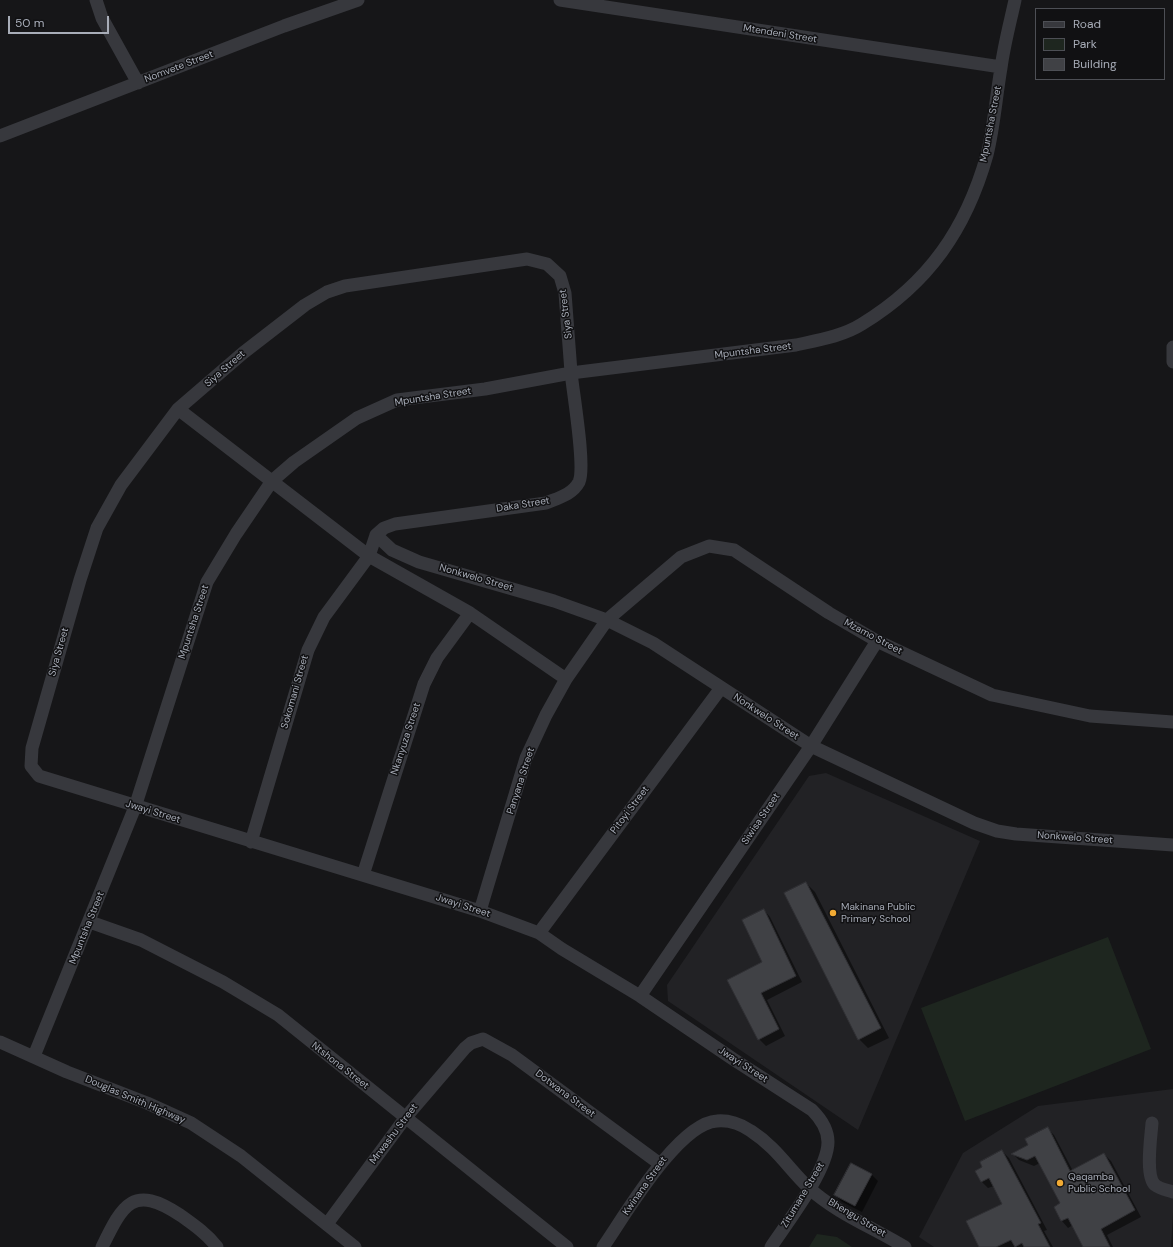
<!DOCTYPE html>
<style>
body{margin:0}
#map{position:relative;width:1173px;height:1247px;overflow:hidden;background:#161618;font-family:"DM Sans",sans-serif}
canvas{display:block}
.legend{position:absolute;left:1035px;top:8px;width:130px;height:72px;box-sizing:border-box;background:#111113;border:1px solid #4d4f55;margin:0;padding:5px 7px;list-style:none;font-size:12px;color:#a8adb8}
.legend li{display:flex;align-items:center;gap:8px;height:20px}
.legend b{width:20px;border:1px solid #4d4f55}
.scale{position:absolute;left:8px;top:16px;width:101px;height:18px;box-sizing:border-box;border:2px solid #a8adb8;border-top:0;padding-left:5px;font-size:12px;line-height:14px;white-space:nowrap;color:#a8adb8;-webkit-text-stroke:3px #111113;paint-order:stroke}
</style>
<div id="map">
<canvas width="1173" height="1247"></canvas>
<ul class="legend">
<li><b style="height:5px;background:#37383d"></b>Road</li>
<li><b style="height:11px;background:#1e261f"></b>Park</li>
<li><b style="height:11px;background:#404145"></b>Building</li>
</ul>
<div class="scale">50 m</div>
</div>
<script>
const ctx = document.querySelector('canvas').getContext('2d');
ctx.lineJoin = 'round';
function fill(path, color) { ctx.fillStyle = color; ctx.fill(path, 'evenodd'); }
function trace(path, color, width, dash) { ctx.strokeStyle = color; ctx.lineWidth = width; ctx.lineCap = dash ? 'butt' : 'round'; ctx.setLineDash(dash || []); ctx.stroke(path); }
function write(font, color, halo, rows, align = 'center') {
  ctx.font = font + ' "DM Sans",sans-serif'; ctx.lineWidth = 3; ctx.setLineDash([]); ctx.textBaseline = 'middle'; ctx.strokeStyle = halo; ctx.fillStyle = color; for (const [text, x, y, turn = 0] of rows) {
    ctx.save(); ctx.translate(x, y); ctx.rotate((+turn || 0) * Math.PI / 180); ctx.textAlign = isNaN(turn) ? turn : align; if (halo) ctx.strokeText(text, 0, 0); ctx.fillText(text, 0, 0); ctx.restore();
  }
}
fill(new Path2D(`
 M826,773l154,68 -122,289 -190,-129 -1,-16 142,-209z
 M1173,1089v124l-2,34h-237l-15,-10 44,-84 75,-47z`), '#222225');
fill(new Path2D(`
 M1108,937l43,112 -186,72 -44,-113z
 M817,1234l20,3 15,10h-43z`), '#1e261f');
fill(new Path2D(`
 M806,883l9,9 74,146 -21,10 -9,-9z
 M764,910l6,7 32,65 -35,18 18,36 -19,10 -7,-7 -30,-58 35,-18z
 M1047,1128l7,7 19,36 31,-17 7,7 30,56 -34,18 6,12h-29l-11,-22 -5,3 -6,-7 -7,-14 7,-3 -22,-41 -6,3 -15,-6 -6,-6 17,-9z
 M1002,1151l7,7 38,72 -3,1 9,16h-73l23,-43 -9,-18 -6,2 -6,-6 -6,-11z
 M851,1164l21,11 6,6 -16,31 -20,-10 -7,-7z`), '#0007');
const building = new Path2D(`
 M806,882l75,146 -23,12 -74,-147z
 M764,909l32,67 -35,17 18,36 -21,11 -31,-60 35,-18 -20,-42z
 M1048,1127l22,44 34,-18 31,57 -34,19 9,18h-27l-15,-29 -7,3 -7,-14 6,-4 -25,-47 -8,4 -16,-6 17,-9 -3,-6z
 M1002,1150l39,73 -3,1 12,23h-26l-2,-4 -7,4 -4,-7 -15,7h-17l-13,-26 36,-17 -13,-26 -8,4 -6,-11 7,-4 -2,-5z
 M851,1163l21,11 -17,32 -21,-11z`);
fill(building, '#404145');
trace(building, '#303034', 1);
trace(new Path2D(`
 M96,0l6,18 36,65
 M560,0l441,67
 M0,136l284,-110 74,-26
 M1173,347v15
 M178,409l191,147 101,57 96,66
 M376,535l16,15 27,12 135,39 53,19 46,23 158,103 163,77 23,8 19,3 157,11
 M251,842l57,-192 16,-33 45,-61 7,-21 8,-7 11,-4 151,-21c12,-5 26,-8 33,-21 7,-15 -6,-89 -8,-110 -2,-26 -4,-53 -6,-79l-5,-17 -13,-12 -20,-5 -182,27 -18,6 -22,13 -62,48 -65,56 -57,76 -24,43 -17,52 -48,168 -1,18 8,10 441,135 59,22 23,16 78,47 93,63 79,51c9,9 16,20 16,32 0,28 -41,81 -57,105
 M363,875l61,-191 13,-26 33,-45
 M480,911l46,-153 20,-43 20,-36 41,-59 74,-63 28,-11 25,4 95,63 48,28 115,54 98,21 83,6
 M90,922l51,18 82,42 55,33 289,232
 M539,933l182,-245
 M640,996l171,-250 66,-105
 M0,1042l67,30 80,31 44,20 50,33 114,91
 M34,1056l101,-249 72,-225 29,-48 36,-53 22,-19 63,-44 40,-18 88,-11 86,-16 225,-28c23,-5 47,-9 66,-21 67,-41 104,-95 125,-169 7,-28 9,-58 14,-87 3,-23 9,-45 14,-68
 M1152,1123c-1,14 -7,53 3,62 5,4 12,5 18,7
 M327,1224l79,-107 59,-69 6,-5 12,-4 29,16 148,109
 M102,1247c21,-43 31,-63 78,-32 14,10 27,19 37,32
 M603,1247c21,-30 75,-124 114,-126 11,-1 24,3 34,10 26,17 37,37 58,57 27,25 65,40 96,59`), '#37383d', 13);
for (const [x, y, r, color] of [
 [833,913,4,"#f2ab34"],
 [1060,1183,4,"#f2ab34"]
]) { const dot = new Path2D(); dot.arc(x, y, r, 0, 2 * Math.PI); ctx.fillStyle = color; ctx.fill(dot); trace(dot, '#111113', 1.5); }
write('10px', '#a8adb8', '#111113', [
 ["Mtendeni Street",780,34,9],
 ["Nomvete Street",179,67,-21],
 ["Mpuntsha Street",991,124,-79],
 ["Siya Street",566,314,-97],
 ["Mpuntsha Street",753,351,-7],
 ["Siya Street",225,369,-41],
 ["Mpuntsha Street",433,397,-9],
 ["Daka Street",523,505,-9],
 ["Nonkwelo Street",476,578,16],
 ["Mpuntsha Street",194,622,-72],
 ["Mzamo Street",873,637,28],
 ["Siya Street",59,652,-74],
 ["Sokomani Street",295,692,-74],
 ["Nonkwelo Street",766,717,33],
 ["Nkanyuza Street",406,739,-72],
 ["Panyana Street",521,781,-72],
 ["Pitoyi Street",630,810,-53],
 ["Jwayi Street",153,812,17],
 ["Siwisa Street",761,819,-56],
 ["Nonkwelo Street",1075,838,4],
 ["Jwayi Street",463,906,18],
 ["Mpuntsha Street",87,928,-68],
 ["Jwayi Street",743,1065,33],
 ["Ntshona Street",340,1066,38],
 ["Dotwana Street",565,1094,37],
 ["Douglas Smith Highway",135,1100,23],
 ["Mrwashu Street",394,1134,-53],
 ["Kwinana Street",645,1186,-55],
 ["Zitumane Street",803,1195,-59],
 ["Bhengu Street",857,1218,31]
]);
write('10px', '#a8adb8', '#111113', [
 ["Makinana Public",841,907],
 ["Primary School",841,919],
 ["Qaqamba",1068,1177],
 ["Public School",1068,1189]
], 'left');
</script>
